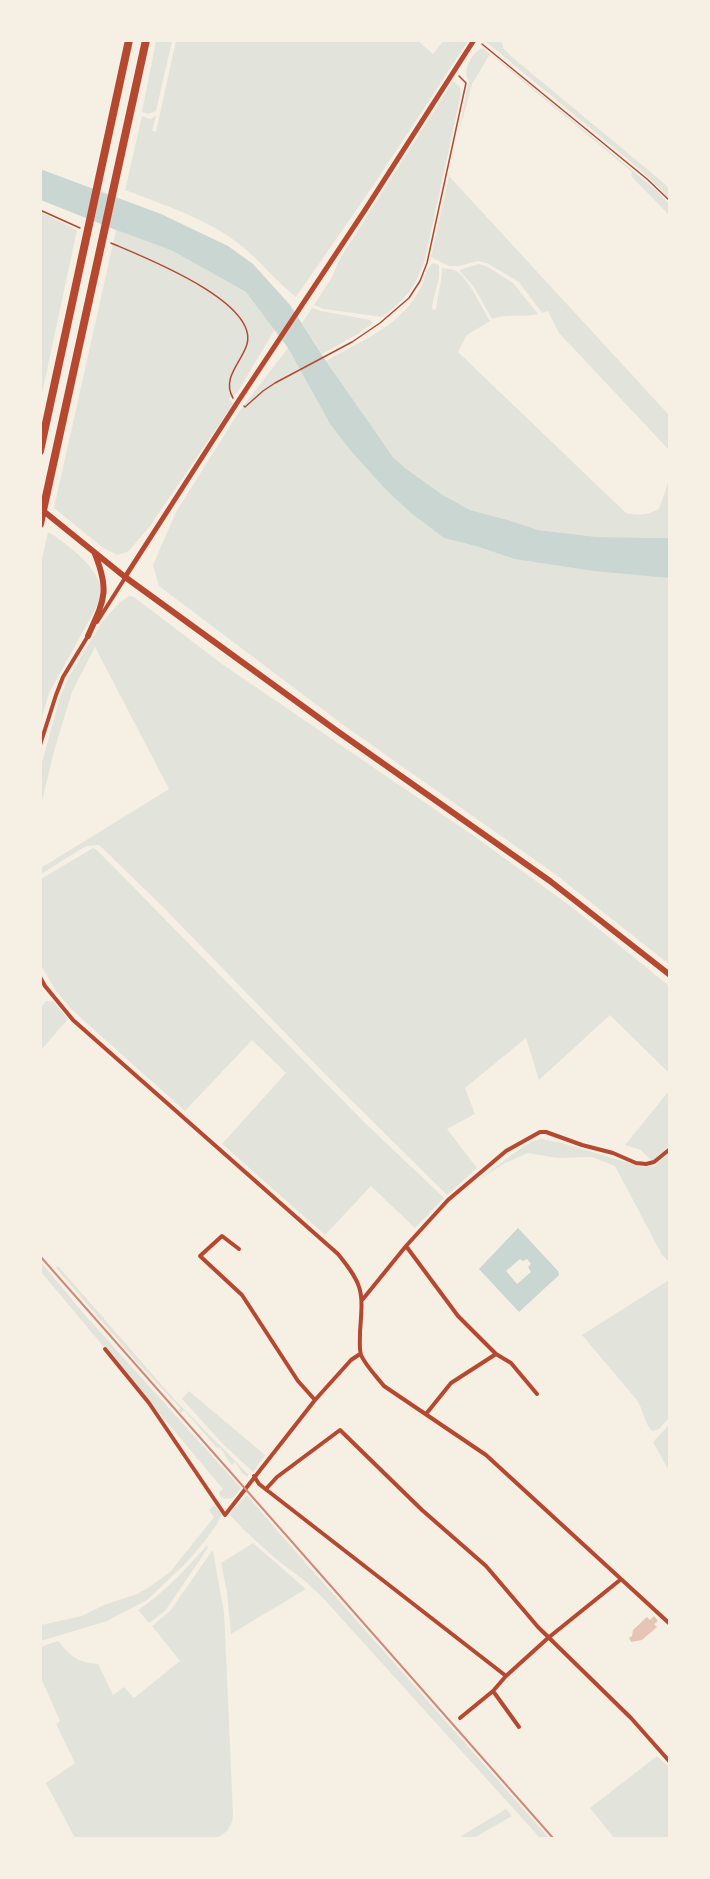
<!DOCTYPE html>
<style>
body{margin:0}
#map{position:relative;width:710px;height:1879px;overflow:hidden;background:#f6efe4;font-family:Overpass,sans-serif}
canvas{display:block}
.frame{position:absolute;inset:0;border:42px solid #f6efe4;pointer-events:none}
</style>
<div id="map">
<canvas width="710" height="1879"></canvas>
<div class="frame"></div>
</div>
<script>
const ctx = document.querySelector('canvas').getContext('2d');
ctx.lineJoin = 'round';
function fill(path, color) { ctx.fillStyle = color; ctx.fill(path, 'evenodd'); }
function trace(path, color, width, dash) { ctx.strokeStyle = color; ctx.lineWidth = width; ctx.lineCap = dash ? 'butt' : 'round'; ctx.setLineDash(dash || []); ctx.stroke(path); }
fill(new Path2D(`
 M156,41h16l-16,70 -8,3 -6,-2z
 M176,41h242l15,13 10,-13h25l-91,139 -81,117c-21,-16 -37,-38 -58,-54 -33,-25 -74,-38 -113,-53l17,-74 8,3 6,-3 -4,15 4,1z
 M485,41h15l3,4v3l9,9 153,127 4,5v9l-26,-26z
 M482,48l30,22 144,120 13,14v11l-38,-39 1,-4 -142,-118 -18,30 -14,52 11,-55c-8,-10 3,-28 13,-33z
 M453,81l7,6 1,7 -36,165c-10,29 -19,40 -43,58l-58,-8 -10,-4 18,-28 7,-17z
 M449,176l220,239v35l-110,-117 -11,-22 -6,2 -23,-31 -32,-19 -9,-2 -19,5h-10l-18,-9z
 M41,212l36,18 -36,168z
 M116,230l56,20 74,42 29,37 -38,64 -8,5 4,6 -83,122 -22,26 -11,3 -15,-8 -48,-39z
 M433,263l6,2v12l-7,29 1,4 3,-1 6,-35v-6c4,1 11,1 14,3 11,5 27,39 34,50l-23,14 -9,17 168,161c13,3 22,2 33,-4l10,-29v58l-72,-1 -59,-7 -30,-10 -38,-10 -27,-15 -38,-27 -12,-11 -67,-96c27,-16 60,-29 82,-54 5,-6 9,-13 13,-20 4,-7 5,-19 12,-24z
 M479,264l7,2 27,17 25,31c-15,4 -31,-1 -46,5l-18,-32 -15,-17z
 M312,308l9,3 49,9 3,3 -15,11 -36,20 -20,-31z
 M288,348l42,76 20,26 36,40 26,24 32,24 35,9 190,31v386l-114,-90 -213,-150 -183,-138 -6,-21 23,-53 62,-99z
 M48,532c17,10 47,33 52,53 2,8 -1,16 -4,23l-47,85 -8,27 -1,-153z
 M129,596l5,1 88,67 252,172 99,72 96,78v87l-59,-58 -71,65 -13,-42 -61,50 10,26 -28,15 30,39 -30,27 -120,-119 -166,-171 -62,-60 -13,1 -45,28v-6l128,-79 -74,-142 -23,45 -18,59 -13,55v-40l19,-69 9,-21 34,-55 16,-18z
 M93,848l4,2 267,272 80,76 -29,30 -44,-42 -46,49 -103,-91 64,-71 -34,-33 -67,71 -114,-102 -15,-18 -15,-25v-87z
 M46,1001h7l15,18 -27,31v-43z
 M669,1091v55l-17,15 -11,-11 -16,-5z
 M542,1139l20,4 81,24 12,-1 14,-13v109l-7,-7 -47,-89 -23,-9 -35,1 -29,-5 -23,10 -31,20 50,-37 9,-5z
 M40,1261l45,54 156,173 -8,10 -8,1 -5,-3 -1,-4 4,-3 -182,-217z
 M58,1266l115,132 75,76v3l-6,-4 -7,-11 -3,3 -8,-10 1,-1 -6,-7 -2,1 -33,-38 -3,3 -2,-3 1,-2 -45,-48 -79,-92z
 M669,1280v138l-10,11 -7,2c-8,-8 -9,-23 -16,-32l-54,-64z
 M189,1391l76,64 -12,17 -31,-29 -40,-44z
 M669,1425v46l-16,-29z
 M247,1495l34,40 268,303h-9l-217,-240 -18,-17 -29,-22 -33,-30 -12,-13v-4z
 M215,1505l7,9 -5,10 -12,17 -19,22 -39,37 -40,21 -66,20v-16l41,-9 22,-11 33,-11 11,-6 22,-16 44,-55 -5,-7z
 M253,1543l53,46 -75,45 -4,-42 -6,-29z
 M207,1545l1,3 -43,63 -16,12 -11,-13c26,-17 49,-42 69,-65z
 M212,1551h1l11,61 1,20 8,182 -1,8 -5,9 -10,7h-142l-29,-55 29,-20 -19,-39 4,-3 -19,-43v-31l17,-6c14,16 18,21 40,23l15,31 11,-8 10,11 46,-37 -28,-35 18,-15z
 M657,1756l12,11v71h-55l-24,-30z
 M506,1809l6,7 -38,22h-16z`), '#e2e4dc');
fill(new Path2D(`
 M40,169l121,45 67,32 25,18 37,41 36,56 67,96 12,11 38,27 27,15 38,10 30,10 59,7 72,1v40l-75,-7 -79,-12 -36,-12 -35,-9 -32,-24 -26,-24 -36,-40 -20,-26 -42,-76 -42,-56 -75,-42 -55,-20 -75,-30z
 M518,1228l40,43 1,4 -40,37 -40,-43zM520,1259l3,2 4,-2 4,5 -3,3 3,5 -14,12 -11,-13z`), '#c9d6d2');
fill(new Path2D(`
 M654,1616l4,5 -4,3 3,3 -15,13 -11,2 -2,-4 3,-2 1,-6 14,-13 3,3z`), '#e6c5b7');
trace(new Path2D(`
 M482,44l165,135 23,22
 M40,210l40,18
 M111,243c30,13 153,60 135,104 -7,18 -24,32 -13,51
 M244,406l1,1 18,-16 12,-8 77,-41 28,-19 29,-25 11,-17 7,-18 39,-180 -7,-7`), '#b5482f', 1.5);
trace(new Path2D(`
 M97,622l28,-44
 M40,745l16,-50 7,-18 25,-41
 M40,977l5,9 28,34 265,234c26,32 25,37 22,78 0,7 -1,16 1,23 5,11 15,21 23,31l102,69 184,169
 M406,1246l52,70 38,38 -45,29 -25,31
 M239,1249l-17,-13 -22,20 42,39 56,86 17,19
 M363,1299l43,-53 42,-46 58,-49 34,-19h6l36,13 31,8 23,10 10,1 8,-2 16,-13
 M105,1349l44,54 76,112 90,-115 36,-40 9,-6
 M496,1354l15,9 26,31
 M254,1476l5,8 247,192 42,-38 72,-58
 M266,1489l11,-12 63,-47 82,80 64,56 52,61 93,91 39,44
 M493,1691l26,36
 M460,1718l33,-27 13,-15`), '#b5482f', 4);
trace(new Path2D(`
 M125,577l112,-174 128,-193 109,-170`), '#b5482f', 5);
trace(new Path2D(`
 M41,509l84,68 212,154 213,150 120,94
 M88,636c16,-36 22,-44 7,-82`), '#b5482f', 6);
trace(new Path2D(`
 M40,451l89,-411
 M40,524l106,-484`), '#b5482f', 8);
trace(new Path2D(`
 M40,1256l513,582`), '#cf8b77', 2);
</script>
